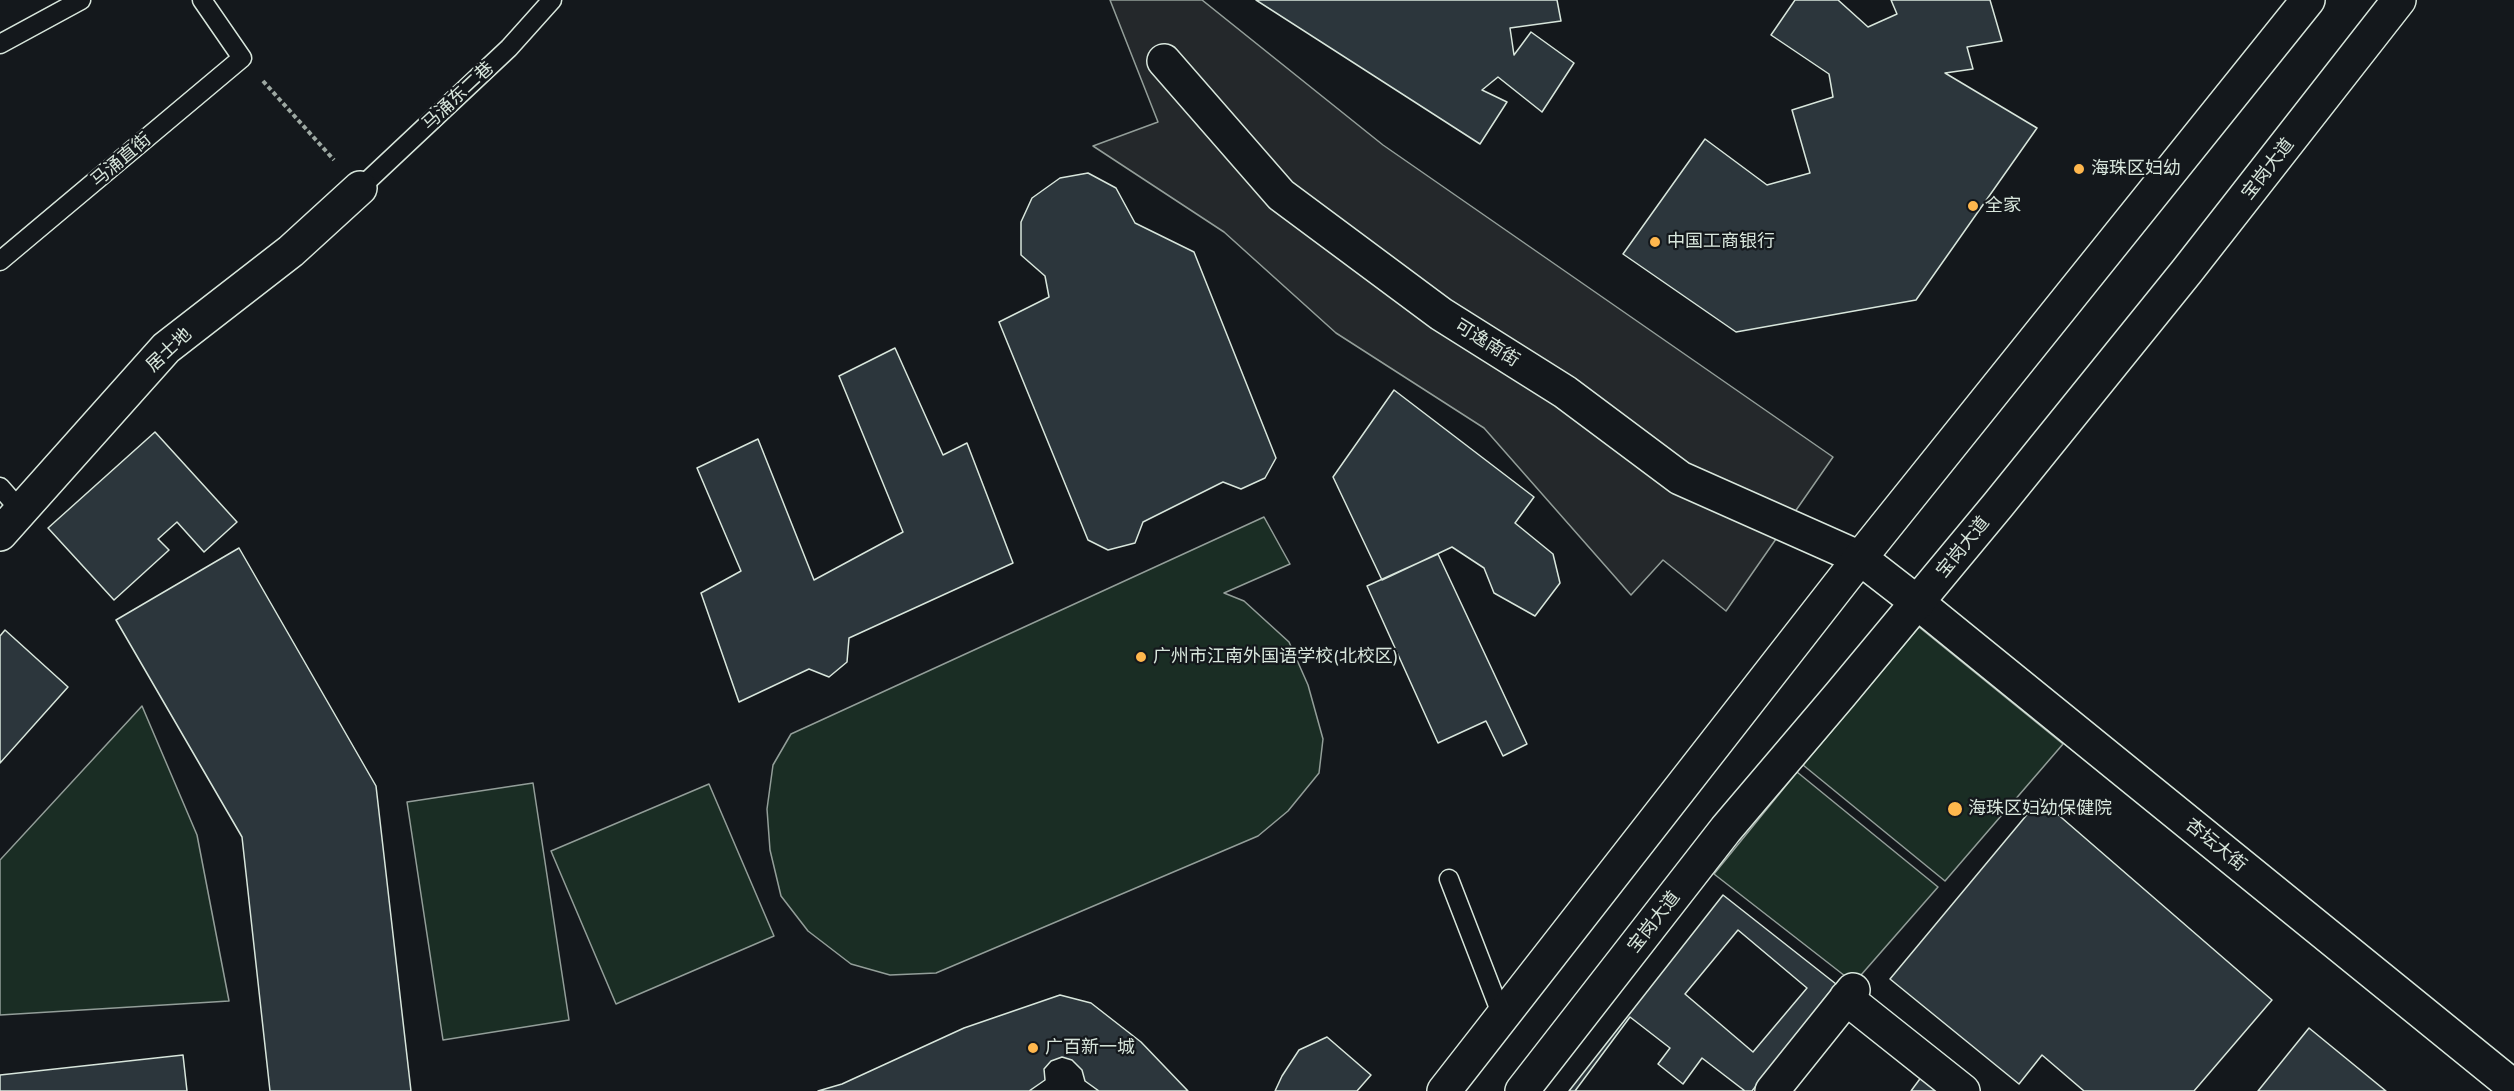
<!DOCTYPE html>
<meta charset="utf-8">
<style>
body{margin:0}
canvas{display:block;background:#14181c}
</style>
<canvas width="2514" height="1091"></canvas>
<script>
const ctx = document.querySelector('canvas').getContext('2d');
ctx.lineJoin = 'round';
function fill(path, color) { ctx.fillStyle = color; ctx.fill(path, 'evenodd'); }
function trace(path, color, width, dash) { ctx.strokeStyle = color; ctx.lineWidth = width; ctx.lineCap = dash ? 'butt' : 'round'; ctx.setLineDash(dash || []); ctx.stroke(path); }
function write(font, color, halo, rows, align = 'center') {
  ctx.font = font + ' Mulish,"Noto Sans SC",sans-serif'; ctx.lineWidth = 4.5; ctx.setLineDash([]); ctx.textBaseline = 'middle'; ctx.strokeStyle = halo; ctx.fillStyle = color; for (const [text, x, y, turn = 0] of rows) {
    ctx.save(); ctx.translate(x, y); ctx.rotate((+turn || 0) * Math.PI / 180); ctx.textAlign = isNaN(turn) ? turn : align; if (halo) ctx.strokeText(text, 0, 0); ctx.fillText(text, 0, 0); ctx.restore();
  }
}
const green = new Path2D(`
 M1264,517l26,47 -66,29 20,8 45,41 19,43 15,54 -4,34 -31,38 -30,25 -322,137 -46,2 -39,-11 -43,-33 -27,-35 -11,-46 -3,-41 6,-44 18,-31z
 M1919,627l144,117 -118,137 -142,-116z
 M142,706l55,129 32,166 -229,14v-155z
 M1797,772l141,115 -84,96 -140,-109z
 M533,783l36,237 -126,20 -36,-238z
 M709,784l65,152 -158,68 -65,-153z`);
fill(green, '#1a2d24');
trace(green, '#939e99', 1.5);
const parking = new Path2D(`
 M1110,0h92l181,145 450,312 -107,154 -63,-51 -32,35 -147,-167 -148,-95 -112,-101 -131,-86 65,-24z`);
fill(parking, '#24282b');
trace(parking, '#939e99', 1.5);
const building = new Path2D(`
 M1256,0h301l4,21 -51,7 4,27 17,-23 43,31 -32,49 -44,-35 -16,13 25,12 -27,42z
 M1795,0h43l30,27 29,-13 -6,-14h99l12,41 -35,6 6,22 -28,4 92,55 -121,172 -180,32 -113,-78 82,-115 62,46 43,-12 -18,-63 41,-13 -4,-23 -58,-39z
 M1088,173l28,15 19,35 59,29 82,206 -11,20 -24,11 -18,-7 -80,40 -8,21 -27,7 -20,-10 -89,-218 50,-25 -4,-21 -24,-21v-33l11,-24 28,-20z
 M895,348l48,107 24,-12 46,120 -164,75 -2,24 -18,15 -20,-8 -70,33 -38,-109 40,-22 -44,-103 61,-29 56,141 89,-48 -64,-156z
 M1394,390l140,107 -19,26 38,31 7,29 -25,33 -41,-23 -10,-25 -32,-21 -70,33 -49,-103z
 M155,432l82,90 -33,30 -27,-30 -19,17 11,11 -55,50 -66,-72z
 M239,548l137,238 35,305h-141l-28,-254 -126,-217z
 M1438,554l89,190 -24,12 -17,-35 -48,22 -71,-157z
 M5,630l63,57 -68,76v-127z
 M2040,799l232,201 -78,91h-110l-42,-36 -23,29 -129,-105z
 M1723,895l113,89 -84,107h-183z
 M1738,930l69,58 -54,64 -68,-58z
 M1060,995l31,8 50,39 47,49h-370l24,-7 122,-56z
 M1630,1017l40,31 -12,16 25,20 19,-26 43,33h-170z
 M2309,1028l77,63h-128z
 M1327,1037l44,38 -14,16h-82l7,-15 17,-26z
 M183,1055l4,36h-187v-16z
 M1062,1057l10,3 10,10 3,11 14,10h-70l16,-11 -1,-11 7,-8z
 M1925,1072l25,19h-39z`);
fill(building, '#2c363c');
trace(building, '#d8e6dc', 1.5);
const service = new Path2D(`
 M0,44l81,-44
 M360,188l149,-140 43,-48
 M0,261l242,-203 -40,-58
 M0,487l21,24
 M1449,879l53,137`);
const minor = new Path2D(`
 M1164,61l117,134 160,119 124,78 115,86 180,80
 M0,534l166,-186 125,-97 69,-63
 M1918,603l596,484
 M1846,998l117,93
 M1772,1091l81,-101`);
const secondary = new Path2D(`
 M1860,558l58,45
 M1444,1091l416,-533 448,-558
 M1522,1091l204,-262 114,-134 158,-190 189,-234 212,-271`);
trace(service, '#d8e6dc', 21);
trace(minor, '#d8e6dc', 36);
trace(secondary, '#d8e6dc', 36);
trace(new Path2D(`
 M263,81l71,79`), '#9da8a2', 4, [4.5, 3]);
trace(service, '#14181c', 18);
trace(minor, '#14181c', 33);
trace(secondary, '#14181c', 33);
for (const [x, y, r, color] of [
 [2079,169,6,"#ffb74d"],
 [1973,206,6,"#ffb74d"],
 [1655,242,6,"#ffb74d"],
 [1141,657,6,"#ffb74d"],
 [1955,809,8,"#ffb74d"],
 [1033,1048,6,"#ffb74d"]
]) { const dot = new Path2D(); dot.arc(x, y, r, 0, 2 * Math.PI); ctx.fillStyle = color; ctx.fill(dot); trace(dot, '#14181c', 2); }
write('18px', '#d8e6dc', '#14181c', [
 ["马涌东二巷",458,96,-43],
 ["马涌直街",121,160,-40],
 ["宝岗大道",2268,169,-52],
 ["可逸南街",1487,343,32],
 ["居士地",169,350,-43],
 ["宝岗大道",1963,547,-51],
 ["杏坛大街",2216,845,39],
 ["宝岗大道",1654,922,-52]
]);
write('18px', '#d8e6dc', '#14181c', [
 ["海珠区妇幼",2091,169],
 ["全家",1985,206],
 ["中国工商银行",1667,242],
 ["广州市江南外国语学校(北校区)",1153,657],
 ["海珠区妇幼保健院",1968,809],
 ["广百新一城",1045,1048]
], 'left');
</script>
